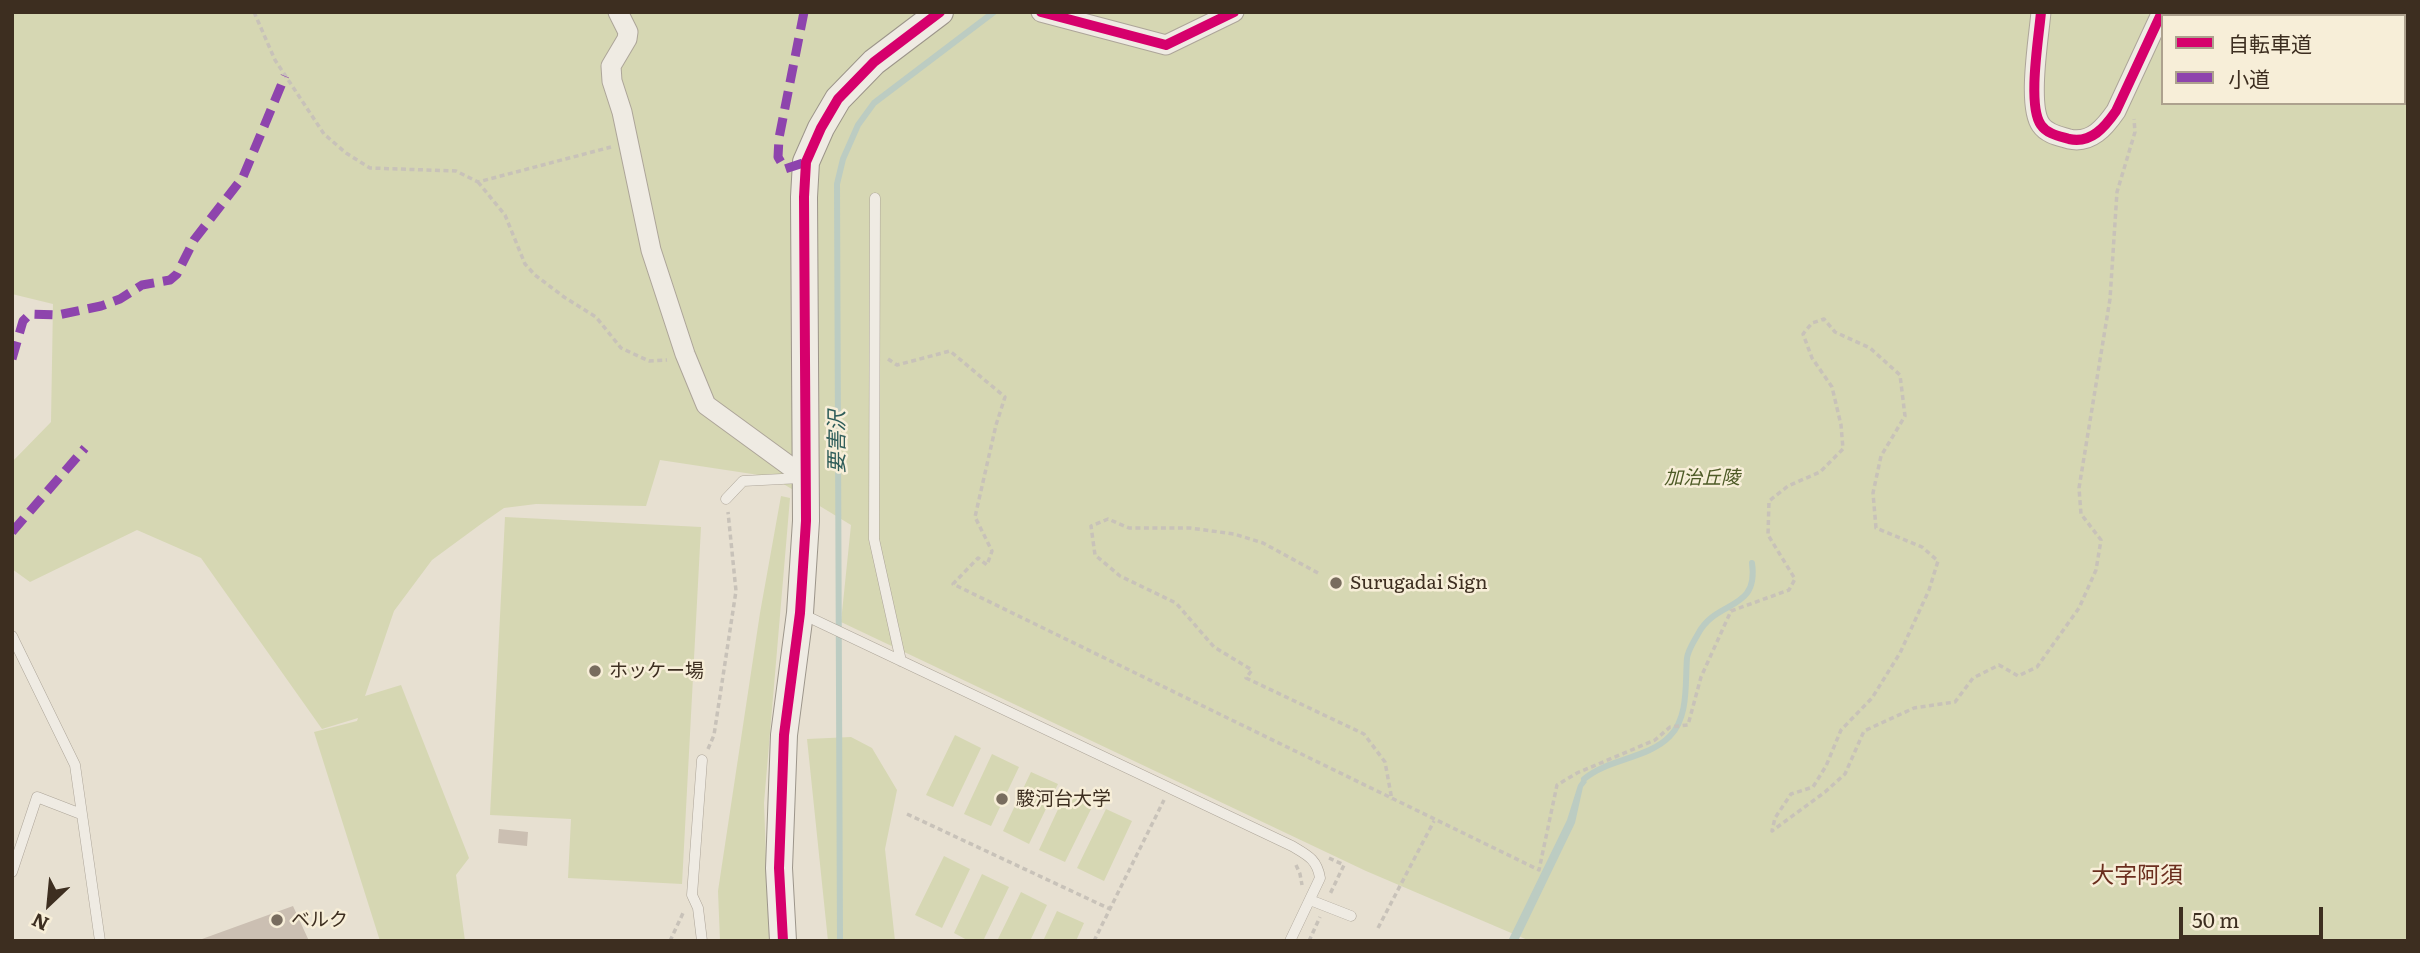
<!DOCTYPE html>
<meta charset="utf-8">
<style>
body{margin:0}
#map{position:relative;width:2420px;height:953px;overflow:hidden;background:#e7e0d1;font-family:Literata,"Noto Sans JP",serif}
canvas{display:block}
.frame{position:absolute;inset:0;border:14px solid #3d2e20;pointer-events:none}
.legend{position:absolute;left:2161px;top:14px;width:245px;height:91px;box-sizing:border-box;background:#f7eed8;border:2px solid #ada18e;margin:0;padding:9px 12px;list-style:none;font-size:21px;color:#3d2e20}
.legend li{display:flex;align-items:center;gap:14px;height:35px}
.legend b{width:35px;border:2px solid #ada18e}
.north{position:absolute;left:14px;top:869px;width:70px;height:70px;-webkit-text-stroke:5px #f7eed8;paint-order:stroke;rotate:206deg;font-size:19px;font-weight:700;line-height:28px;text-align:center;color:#3d2e20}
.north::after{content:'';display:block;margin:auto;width:24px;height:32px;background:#3d2e20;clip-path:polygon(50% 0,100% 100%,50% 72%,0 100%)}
.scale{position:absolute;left:2179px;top:907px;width:144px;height:32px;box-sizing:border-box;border:4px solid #3d2e20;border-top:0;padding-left:9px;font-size:21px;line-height:24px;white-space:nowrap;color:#3d2e20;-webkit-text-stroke:5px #f7eed8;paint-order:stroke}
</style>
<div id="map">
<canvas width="2420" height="953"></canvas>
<div class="frame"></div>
<ul class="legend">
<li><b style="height:9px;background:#d6006c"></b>自転車道</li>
<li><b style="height:9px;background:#8e44ad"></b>小道</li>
</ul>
<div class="north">N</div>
<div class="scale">50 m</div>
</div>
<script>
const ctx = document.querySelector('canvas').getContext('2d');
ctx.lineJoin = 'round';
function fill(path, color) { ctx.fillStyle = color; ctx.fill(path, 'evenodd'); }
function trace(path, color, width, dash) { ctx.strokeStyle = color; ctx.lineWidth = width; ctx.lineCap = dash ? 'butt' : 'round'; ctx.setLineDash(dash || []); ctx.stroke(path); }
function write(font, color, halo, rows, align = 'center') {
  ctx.font = font + ' Literata,"Noto Sans JP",serif'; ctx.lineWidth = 5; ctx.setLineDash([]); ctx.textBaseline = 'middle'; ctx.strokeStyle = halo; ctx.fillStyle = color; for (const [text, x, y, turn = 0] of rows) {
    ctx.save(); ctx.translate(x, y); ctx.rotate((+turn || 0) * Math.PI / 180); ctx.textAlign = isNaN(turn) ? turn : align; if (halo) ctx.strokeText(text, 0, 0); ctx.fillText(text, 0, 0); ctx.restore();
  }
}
fill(new Path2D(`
 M12,12h2396v929h-878l-164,-70 -525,-249 10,-97 -79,-48 -112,-17 -14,46 -110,-2 -32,4 -23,16 -49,36 -38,51 -29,85 36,-11 68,173 -13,17 9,66h-85l-66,-209 43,-11 1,-3 -36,11 -121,-171 -64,-28 -107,52 -18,-13v-107l39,-40 2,-118 -41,-10zM2163,16h241v87h-241z
 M781,496l9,2 -26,305 5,138h-49l-2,-50 42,-278z
 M505,517l196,10 -19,357 -114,-6 3,-59 -81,-4z
 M955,735l26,13 -28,59 -27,-12z
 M851,737l21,11 25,42 -12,59 10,92h-67l-21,-202z
 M992,754l27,13 -28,59 -27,-12z
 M1031,772l27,12 -29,60 -26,-13z
 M1067,790l27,13 -29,59 -26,-12z
 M1106,809l26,12 -28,60 -27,-13z
 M944,856l26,13 -28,59 -27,-13z
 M982,874l27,13 -26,54h-14l-15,-8z
 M1021,892l26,13 -17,36h-33z
 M1057,911l27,12 -8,18h-33z`), '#d6d7b3');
fill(new Path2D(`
 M1583,778l4,4 -4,5 -8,36 -57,118h-10l59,-121 11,-35z`), '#bcccc2');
trace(new Path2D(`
 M1584,779c25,-21 64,-20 86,-43 19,-19 15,-54 17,-78 1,-8 7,-17 11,-24 18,-35 61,-22 54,-71
 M840,941l-3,-757 6,-25 15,-34 16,-22 120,-91`), '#bcccc2', 6);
fill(new Path2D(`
 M499,829l29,3 -1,14 -29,-3z
 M293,906l16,35h-107v-2z`), '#cbbfb2');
const lane = new Path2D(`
 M875,198l-1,341 27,122
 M726,499l17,-18 58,-3
 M802,614l490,232c15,9 25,13 28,32l-30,63
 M12,636l63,129 25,176
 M12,872l25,-75 44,17
 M1310,900l41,16
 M702,941l-4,-33 -6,-13 10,-135`);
const street = new Path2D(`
 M618,12l10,20 -1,7 -16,27 1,15 10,31 29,138 34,104 21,51 100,73
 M1041,12l125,33 68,-33
 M2041,12c-2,24 -14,94 0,113 6,9 18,11 28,14 22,5 36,-12 47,-28l46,-99`);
const secondary = new Path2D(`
 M783,941l-4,-73 5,-133 16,-122 6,-92 -2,-324 2,-35 15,-34 17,-29 36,-37 66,-50`);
trace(lane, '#ada599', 11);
trace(street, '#ada599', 21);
trace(secondary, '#9c958a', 28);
trace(new Path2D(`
 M254,12l21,48 49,74 22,19 24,15 86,3 22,11 133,-35
 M478,182l27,33 20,49 10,11 29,22 32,20 25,31 28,13 18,-1
 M888,359l9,6 53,-14 55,46 -9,28 -21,92 17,34 -5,14 -9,-7 -25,26 586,286 18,-85 20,-12 78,-33 15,-13 18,-2 13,-48 30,-66 58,-21 6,-11 -27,-44 1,-34 19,-15 32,-14 23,-23 -2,-24 -9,-38 -20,-29 -9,-24 9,-11 12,-4 11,13 35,16 30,27 5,41 -24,40 -8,37 3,35 46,19 16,14 -9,29 -29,63 -28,45 -31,32 -15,36 -13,21 -22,7 -16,24 -3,13 53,-39 20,-18 19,-43 50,-23 41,-6 18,-24 26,-13 19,11 19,-9 42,-59 17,-38 5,-30 -20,-26 -2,-26 31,-189 7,-107 18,-60 -1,-13
 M1318,573l-55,-30 -29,-9 -44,-6h-61l-21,-9 -17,7 4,29 25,21 56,27 38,44 38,23 -6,8 118,56 21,28 7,38
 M708,749l6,-14 22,-144 -8,-79
 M907,814l203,95
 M1329,858l15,7 -14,29
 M1296,865l4,9 2,11
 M1378,928l56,-107
 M670,941l14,-30
 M1094,941l70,-141
 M1309,941l11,-24`), '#c8c2b9', 3.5, [5, 3.5]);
trace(lane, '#efebe3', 10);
trace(street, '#efebe3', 19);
trace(secondary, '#efebe3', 26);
trace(new Path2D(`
 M804,12l-25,126 -1,19 7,12 21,-7
 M12,359l11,-38 7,-7 28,1 43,-9 19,-7 22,-14 28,-5 7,-6 17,-34 49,-63 42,-101
 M12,532l73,-84`), '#8e44ad', 9, [18, 9]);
trace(new Path2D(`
 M1041,12l125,33 68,-33
 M2041,12c-2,24 -14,94 0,113 6,9 18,11 28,14 22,5 36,-12 47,-28l46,-99
 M783,941l-4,-73 5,-133 16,-122 6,-92 -2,-324 2,-35 15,-34 17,-29 36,-37 66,-50`), '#d6006c', 10);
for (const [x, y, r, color] of [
 [1336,583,7,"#786c5e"],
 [595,671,7,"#786c5e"],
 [1002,799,7,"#786c5e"],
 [277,920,7,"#786c5e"]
]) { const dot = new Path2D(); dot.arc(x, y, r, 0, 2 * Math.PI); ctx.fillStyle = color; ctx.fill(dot); trace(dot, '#f7eed8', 2.5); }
write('italic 19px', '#4d5a26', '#f7eed8', [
 ["加治丘陵",1702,478]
]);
write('19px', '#3d2e20', '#f7eed8', [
 ["Surugadai Sign",1350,583],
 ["ホッケー場",609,671],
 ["駿河台大学",1016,799],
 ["ベルク",291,920]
], 'left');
write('italic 21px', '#2f5d5a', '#f7eed8', [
 ["要害沢",838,442,-90]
]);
write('23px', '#6b2e1e', '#f7eed8', [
 ["大字阿須",2137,876]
]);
</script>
